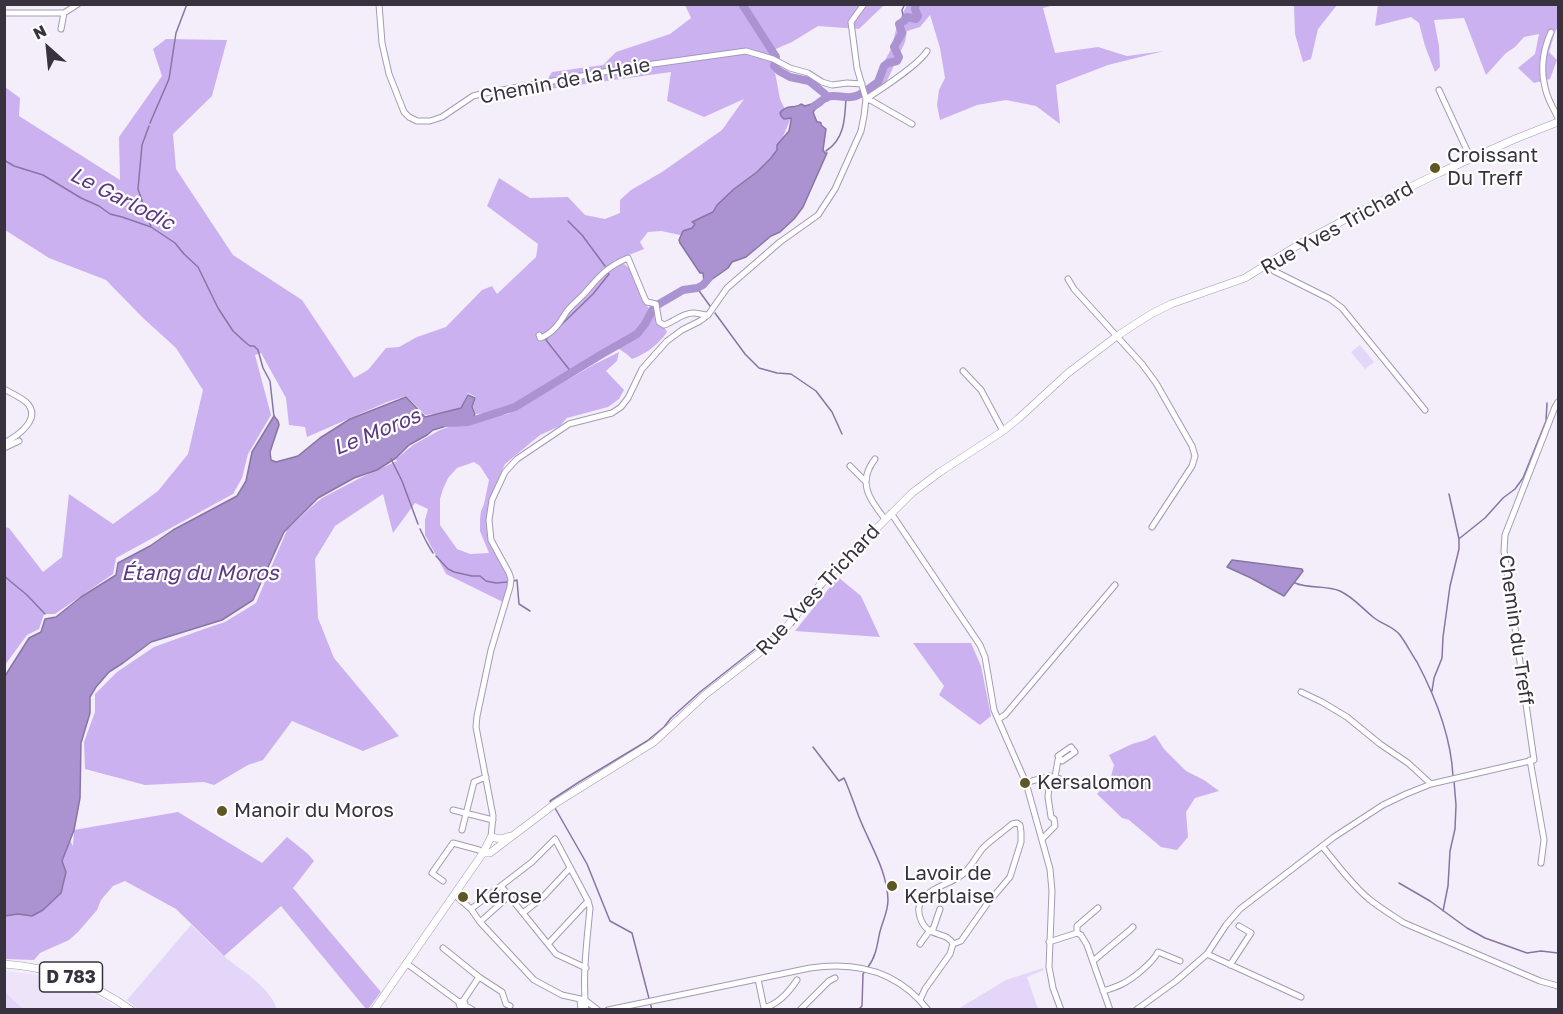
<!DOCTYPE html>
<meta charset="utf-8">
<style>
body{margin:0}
#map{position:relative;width:1563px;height:1014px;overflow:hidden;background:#f3eefa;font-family:"Golos Text",sans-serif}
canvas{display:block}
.frame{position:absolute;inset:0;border:6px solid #37323e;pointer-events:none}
.north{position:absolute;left:18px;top:18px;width:60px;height:60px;-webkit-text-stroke:4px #fefefe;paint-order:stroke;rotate:333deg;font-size:16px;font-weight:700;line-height:24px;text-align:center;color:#37323e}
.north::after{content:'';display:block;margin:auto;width:21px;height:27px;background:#37323e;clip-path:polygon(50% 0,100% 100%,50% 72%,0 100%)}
</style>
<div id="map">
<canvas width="1563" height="1014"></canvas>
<div class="frame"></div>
<div class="north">N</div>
</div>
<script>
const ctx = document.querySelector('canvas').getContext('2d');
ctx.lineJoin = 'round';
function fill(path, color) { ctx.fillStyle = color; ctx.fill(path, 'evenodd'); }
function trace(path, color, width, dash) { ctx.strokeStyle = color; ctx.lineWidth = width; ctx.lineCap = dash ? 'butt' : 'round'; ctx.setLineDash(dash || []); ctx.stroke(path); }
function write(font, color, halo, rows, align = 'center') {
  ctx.font = font + ' "Golos Text",sans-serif'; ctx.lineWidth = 4.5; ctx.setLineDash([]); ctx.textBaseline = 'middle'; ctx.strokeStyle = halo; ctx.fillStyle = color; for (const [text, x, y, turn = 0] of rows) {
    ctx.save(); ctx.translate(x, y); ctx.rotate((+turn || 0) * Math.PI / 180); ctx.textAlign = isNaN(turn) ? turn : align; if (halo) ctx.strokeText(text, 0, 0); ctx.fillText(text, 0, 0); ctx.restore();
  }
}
fill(new Path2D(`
 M5,971l31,4 27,7 30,12 25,14 -1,2h-112z`), '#ede4fa');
fill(new Path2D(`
 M1360,345l14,17 -9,7 -14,-17z
 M191,925c11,10 22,22 34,32 18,15 44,29 52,52h-140l-10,-9z
 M1043,968l1,2 -17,7 11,32h-80l48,-29z
 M5,992l18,17h-18z`), '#e4d6f9');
fill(new Path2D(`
 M685,5h199l-25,24 -41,-3 -26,16 -21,9 9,48 10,21 -13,31 -31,33 -32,29 -34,22 -19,-4 -13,1 -8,10 4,7 -30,12 9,2 8,7 11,30 10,12 5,2 10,18c-8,12 -21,22 -35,27 -5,-6 -12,-9 -19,-14l-37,27 -28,12 -17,13 -26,15 -29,2 -3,-7 3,-10 -8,-4 -7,15 -18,5 -18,2 -19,-19 -19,6 -80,35 -2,-10 -16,-2 -3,-27 -25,-45 -6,2 16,60 -23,39 -6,24 -9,16 -117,64 -3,16 -58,40h-11l-5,15 -12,6 -22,30v-138l4,1 34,44 19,-15 7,-63 44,30 45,-33 30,-37 15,-64 -27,-42 -34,-31 -36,-37 -57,-22 -44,-28v-143l15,11 -1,18 101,64 -1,-43 43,-61 -9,-27 13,-10 61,1 -15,56 -39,38 3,35 57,86 69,45 52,78 14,-8 18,-22 13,-1 18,-10 29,-10 36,-37 10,-4 5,8 39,-37 2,-13 -51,-38 12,-28 31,20 38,-1 17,18 20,4 15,-6v-13l11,-10 31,-18 60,-42 22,-31 -40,18 -37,-16 4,-29 -179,25 55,-17 5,-8 51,-7 13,-13 54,-18 21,-16z
 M907,5h148l-12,3 12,45 43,-6 29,9 37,-5 -56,14 -52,20 4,39 -24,-18 -30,-6 -29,5 -37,15 -3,-15 2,-15 6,-12 -5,-30 -10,-33 -10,12 -13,4 -2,11 -21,45 -10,6 1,-13 17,-33 5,-22z
 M1294,5h43l-19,24 -7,30 -8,3 -8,-28z
 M1378,5h180v22l-3,5 -6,20 8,8 -7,19 -16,4 -16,-15 17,-14 4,-20 -15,3 -9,10 -9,6 -20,22 -22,-57 -30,2 5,26 1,21 -5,5 -10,-26 -6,-23 -8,-6 -36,9z
 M619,352l-2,9 -11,10 18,19 -5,9 -11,8 -41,11 -7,8 -20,9 -35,29 -14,31 -5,28 2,9 23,47 -8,23 -57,-28 -21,-39v-15l3,-11 -13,-6 -22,30 -10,-39 -48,32 -20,33 3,59 16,40 65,78 -36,15 -71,-30 -29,39 -15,5 -34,20 -10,-3 -59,3 -60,-16 -1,-27 11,-30v-18l22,-22 37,-25 50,-18 21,-7 31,-19 31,-73 23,-22 12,-10 40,-21 35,-16 -1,-2 17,-14 27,-15 17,-6 24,-6 27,-4 87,-50zM474,462l6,4 9,14 -5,24 -3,7 -1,8v12l9,22 -19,1 -13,-5 -17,-24v-26l3,-10 5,-11 9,-10z
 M838,577l23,19 19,41 -85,-6z
 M913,643h58l10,23 10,50 -11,9 -41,-30 5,-9z
 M1155,735l9,14 22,22 18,9 15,11 -24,7 -9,14 2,25 -11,13 -16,-3 -32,-27 -7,-2 -25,-24 13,-14 4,-15 -5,-10 23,-11 14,-4z
 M178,812l84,51 25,-26 21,17 6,7 -21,27 88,104 -13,17h-2l-85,-103 -57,50 -48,-47 -51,-28 -12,5 -12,14 -4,10 -19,22 -9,8 -29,13 -6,7 -29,-1 -1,-43 14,-2 14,2 34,-44 -4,-11 8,-21 3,6 1,-16z`), '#ccb1f1');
const water = new Path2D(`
 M818,102h3l1,2 -5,3 -4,5 4,10h2l2,1v2l5,4 -3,21 2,3h2l-24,54 -9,12 -14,13 -9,4 -25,21 -14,5 -4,6 -24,17 -1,-2 1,-1 -1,-9h-3l-20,-30 -1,-3 4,-9 9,-3 3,-4 -3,-2 21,-10 4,-7 17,-16 23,-17 14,-14 6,-8v-5l12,-14 2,-10v-3l-7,1 -3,-3 -1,-3c6,-9 14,-4 21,-9l4,2z
 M468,395l7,3 -3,9 3,7 -2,4 -40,12 -6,5 -18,10 -13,13 -19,12 -23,8 -36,20 -34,34 -31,68 -31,20 -71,22 -28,21 -14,9 -13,15 -6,10v16l-9,30 -1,55 -6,32 -12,31 4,11 -5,21 -18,17 -11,6 -14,-2 -13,2v-240l24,-38 12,-6 4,-13 11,-2 25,-20 35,-22 2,-12 32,-17 23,-16 64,-34 9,-15 6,-29 22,-36 4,5 1,4 -9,27 1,8 5,2 22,-6 22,-18 30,-19 56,-22 19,20 36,-9z
 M1232,560l70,9 1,2 -19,25 -33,-18 -24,-11z`);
fill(water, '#ab92d0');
trace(water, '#8875a4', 1.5);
trace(new Path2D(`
 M904,21l-2,-11 3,-6
 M150,123l19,-44 7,-46 11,-29
 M149,126l-7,19 -4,44 13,38
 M826,151c19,-12 19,-34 20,-54
 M4,160l10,6 29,9 38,23 18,8 11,8 12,3 29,10 24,16 9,11 14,13 20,41 15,23 12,11 5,4h4l4,4 5,18 7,13 4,36
 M568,221l14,14 23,31
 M697,288l13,18
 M715,313l30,41 14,14 18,5 14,1 25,17 16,21 10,22
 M558,328l35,-34 16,-20 -1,-1
 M548,337l-2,3 26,33
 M391,459l11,22 16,43
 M420,529l7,14 6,10
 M1460,538l25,-20 18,-20 12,-9 8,-11 23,-57 1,-18
 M436,556l12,13 6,3 18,4h8l6,5 10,2 11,-1
 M4,576l23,19 18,19
 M514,581l3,-1 2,24 11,7
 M1295,583c14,6 31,2 45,8 13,6 22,17 33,26 8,7 20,9 27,18 6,8 11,18 17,27 19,36 34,74 36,114
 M819,592l8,-10
 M793,625l6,-8
 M1432,691l2,-13 8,-20 1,-21 7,-51 9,-37v-10l-10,-45
 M813,747l26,34 5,-3c6,13 10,26 15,39 11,28 28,53 29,83 0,13 -7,24 -9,36 -2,11 -4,22 -11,31
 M552,804l-2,-3 29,-19 68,-41 17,-14 7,-9 29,-26 74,-58 7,-8h4
 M555,808l32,56 23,57 22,12 20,77
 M1399,883l31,18 37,27 18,10 42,15 14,-2 17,2
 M1443,911l5,-25 2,-35 5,-22 1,-24 -2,-24
 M858,1010l4,-4 1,-32 2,-3`), '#8875a4', 1.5);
trace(new Path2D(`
 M742,4l34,53 -2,9 5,5 11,6 19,4 16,13 1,4
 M867,90l11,-8 6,-16 4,-3 9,-2 2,-4 -5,-10 8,-14 -3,-9 5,-3 3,-4 9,2 2,-3 -3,-7 1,-5
 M814,106c4,-2 9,-7 13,-9 11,-4 22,5 35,-4
 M446,423l22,-1 47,-15 87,-53 35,-20 8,-10 8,-15 6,-5 24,-14 14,-2 6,-3 6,-7`), '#ab92d0', 8);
const minor = new Path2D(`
 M379,4l3,39 7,31 15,38 5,5 8,4h13l12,-4 31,-21 12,-3 147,-26 114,-16 27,8 17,9 18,5 14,9 10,3 15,-2 15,1
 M4,13h60l14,-9
 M61,29l3,-16
 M1551,32c-8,18 -11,39 -5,59 2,9 8,18 12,27
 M1439,90l32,69
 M866,99c15,-10 53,-34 61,-48
 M866,99l6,2 40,23
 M1269,264l5,7 56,28 12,9 83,102
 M1068,279l6,10 68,75 14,19 36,63 3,10 -3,10 -40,61
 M539,335l1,3c13,-4 20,-16 27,-27 5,-6 11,-11 17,-17 15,-17 22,-27 44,-36l17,41 2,3 9,2 3,18 5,3c10,-3 18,-12 29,-12 5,0 10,2 15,2
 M963,371l18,19 22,41
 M4,389c7,4 16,8 22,13 17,16 -8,34 -22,41
 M4,448l15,-7
 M875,459c-18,23 -6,40 10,60
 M850,466l16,16
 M891,513l89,132 5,12 9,53 32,73 24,86 2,22 -3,76 4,21 8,22
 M1301,692l21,10 25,15 33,27 28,19 23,21
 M998,719l7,-4 110,-130
 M1071,747l4,5 -13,9 -4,-5z
 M1530,760l14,80 -3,23
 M1055,777l3,-17 2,-1
 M1026,783c23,-8 28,-9 50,3
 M453,810l40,10
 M462,830l12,-48 12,-5
 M491,837l2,-21 -17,-89 1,-11 14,-66 19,-63 1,-8 -2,-6 -18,-33 -2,-20 3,-20 13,-28 12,-13 52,-35 43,-11 9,-6 7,-9 14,-29 25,-28 15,-11 18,-9 8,-6 19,-27 53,-46 38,-27 17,-26 26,-58 3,-15 2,-17 -9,-31 -6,-46 13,-18
 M1042,839l13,-13 -1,-7 -3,-2 -3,-20 2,-21
 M1322,846c15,18 29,38 47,53 11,9 23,16 35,24l136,58 18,5
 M443,881l-11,-8 21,-30 26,7 4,3
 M501,886l55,68 30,14
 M455,895l16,14 9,13 54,58 28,15 23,5 13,10
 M471,909l61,-47 23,-23 33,62 2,7c-3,33 -8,69 -4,102
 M523,913l20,-16 27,-29
 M480,922l29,-26
 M932,932l8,-23
 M1077,933v-7l21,-18
 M1049,942l28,-9 4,2 6,10 23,65
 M548,944l40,-43
 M920,944l10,-14
 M443,948l36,29
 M1207,954l94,43
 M1093,961l37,-31 3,-3
 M406,963l53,39
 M1230,965l21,-32 -12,-7
 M758,979l6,29c15,-4 25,-16 33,-28
 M1103,991c7,-2 13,-4 19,-7 11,-5 31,-22 36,-32l22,9
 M580,1000l1,10
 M920,1000l5,-11 25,-35 3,-10 8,-3 26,-37 23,-27 11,-35v-10l-1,-7 -3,-2 -5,1c-9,8 -20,15 -29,24 -8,9 -12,22 -24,29 -12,8 -29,10 -38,25 -4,6 -2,13 0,18 8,19 25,10 32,24
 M459 1004a3 3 0 1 1 6 0a3 3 0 1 1-6 0Z
 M463,1001l16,-24 23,15 4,12 4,2
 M464,1005l9,5
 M608,1010l202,-42c46,-7 88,3 118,42
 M800,1010l29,-29 6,-3
 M1136,1010l40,-29 31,-27 19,-29 14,-16 94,-72 49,-32 23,-11 25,-10 103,-24 -30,-209 1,-16 50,-128 3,-5`);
const major = new Path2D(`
 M483,853h7l66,-50 98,-61 52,-48 71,-55 43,-54 92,-92 28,-21 63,-41 15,-12 50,-46 49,-37 34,-22 20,-10 74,-26 58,-36 60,-32 76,-37 76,-34 43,-17
 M4,964c46,3 89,19 127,46
 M374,1010l109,-157 8,-16 10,2 9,-3`);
trace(minor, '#a59ab6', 7);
trace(major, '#a59ab6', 8);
trace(minor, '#fff', 5);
trace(major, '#fff', 7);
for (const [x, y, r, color] of [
 [1435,168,6,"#5e5623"],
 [1025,783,6,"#5e5623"],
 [222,811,6,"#5e5623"],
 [892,886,6,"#5e5623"],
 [463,897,6,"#5e5623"]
]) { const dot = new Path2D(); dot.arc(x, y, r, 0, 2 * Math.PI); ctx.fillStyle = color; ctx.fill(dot); trace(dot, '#fefefe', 2); }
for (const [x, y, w] of [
 [71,977,63]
]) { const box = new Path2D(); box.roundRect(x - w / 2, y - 15, w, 30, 4.5); ctx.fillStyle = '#fefefe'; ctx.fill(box); trace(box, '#37323e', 1.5); }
write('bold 18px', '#37323e', null, [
 ["D 783",71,977]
]);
write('20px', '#37323e', '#fefefe', [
 ["Chemin de la Haie",565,81,-11],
 ["Rue Yves Trichard",1337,228,-29],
 ["Rue Yves Trichard",818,590,-47],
 ["Chemin du Treff",1516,630,82]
]);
write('20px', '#37323e', '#fefefe', [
 ["Croissant",1447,156],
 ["Du Treff",1447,179],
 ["Kersalomon",1037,783],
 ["Manoir du Moros",234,811],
 ["Lavoir de",904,874],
 ["Kerblaise",904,897],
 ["Kérose",475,897]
], 'left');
write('italic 21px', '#5c3883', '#fefefe', [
 ["Le Garlodic",122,199,27],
 ["Le Moros",377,432,-22],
 ["Étang du Moros",200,573]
]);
</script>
